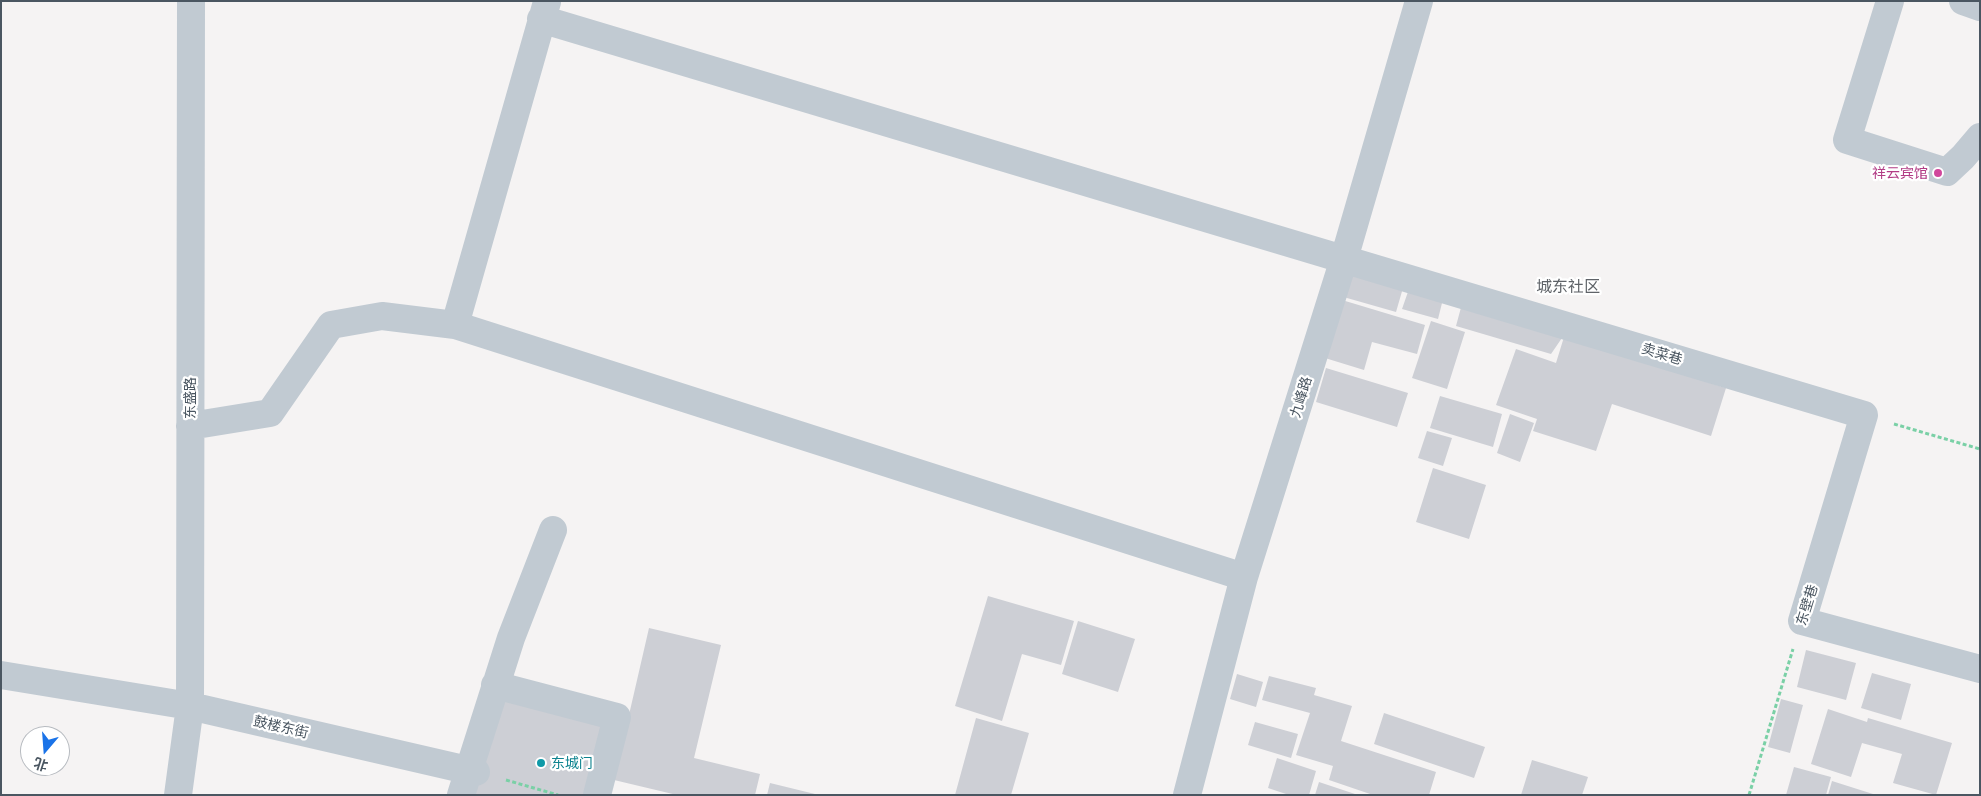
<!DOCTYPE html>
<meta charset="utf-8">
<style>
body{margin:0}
#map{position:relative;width:1981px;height:796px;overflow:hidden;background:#f5f3f3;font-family:Barlow,"Noto Sans SC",sans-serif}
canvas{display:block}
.frame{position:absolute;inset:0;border:2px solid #4a5661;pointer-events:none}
.north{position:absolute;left:20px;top:726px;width:50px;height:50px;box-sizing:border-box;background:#fff;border:1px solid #b7bbc0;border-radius:50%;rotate:198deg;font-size:14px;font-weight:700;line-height:20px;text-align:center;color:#4a5661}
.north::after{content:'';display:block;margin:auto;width:18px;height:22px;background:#1a73e8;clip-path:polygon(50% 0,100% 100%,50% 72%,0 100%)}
</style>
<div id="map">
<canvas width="1981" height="796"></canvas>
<div class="frame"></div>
<div class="north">北</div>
</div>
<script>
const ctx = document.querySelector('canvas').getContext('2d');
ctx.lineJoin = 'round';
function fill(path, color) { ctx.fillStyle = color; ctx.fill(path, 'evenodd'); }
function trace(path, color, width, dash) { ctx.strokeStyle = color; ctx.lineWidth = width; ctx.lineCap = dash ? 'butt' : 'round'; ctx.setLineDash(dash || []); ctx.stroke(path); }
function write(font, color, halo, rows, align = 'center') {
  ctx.font = font + ' Barlow,"Noto Sans SC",sans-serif'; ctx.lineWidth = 4.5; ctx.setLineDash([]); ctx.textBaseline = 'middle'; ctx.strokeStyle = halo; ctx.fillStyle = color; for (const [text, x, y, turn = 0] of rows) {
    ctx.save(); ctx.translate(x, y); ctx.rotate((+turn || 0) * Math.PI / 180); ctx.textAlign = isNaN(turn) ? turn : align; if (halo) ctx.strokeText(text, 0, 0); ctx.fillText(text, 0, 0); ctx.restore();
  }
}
fill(new Path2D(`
 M1349,266l56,15 -9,31 -56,-16z
 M1410,286l34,9 -6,24 -36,-10z
 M1342,300l83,25 -8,29 -45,-12 -8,28 -39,-12z
 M1463,300l101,35 -13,19 -95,-28z
 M1431,321l34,11 -18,57 -35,-11z
 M1564,337l162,51 -15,48 -99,-32 -16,47 -63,-20 4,-12 -41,-14 20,-56 40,14z
 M1326,368l82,25 -11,34 -81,-25z
 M1440,396l62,18 -9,33 -63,-19z
 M1510,414l24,9 -14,39 -23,-9z
 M1427,431l25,7 -9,28 -25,-8z
 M1433,468l53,17 -17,54 -53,-17z
 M988,596l86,25 -13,44 -39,-11 -20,67 -47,-15z
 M1078,621l57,18 -17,53 -56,-18z
 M649,628l72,17 -27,113 66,16 -5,21h-78l-63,-15z
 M1806,650l50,13 -10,37 -49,-13z
 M1872,673l39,11 -10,36 -40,-12z
 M1237,674l26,8 -7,25 -26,-8z
 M1269,676l47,12 -2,7 38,11 -11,35 95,31 -7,23h-56l-44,-15 4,-14 -37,-11 14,-42 -48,-13z
 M501,694l110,30 -19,71h-119z
 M1781,699l22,6 -13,48 -22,-6z
 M1828,709l39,13 1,-4 84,25 -16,52 -43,-12 9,-29 -40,-11 -11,34 -40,-13z
 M1384,713l101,34 -11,31 -100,-34z
 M976,718l53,15 -18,62h-56z
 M1255,722l43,12 -7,24 -43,-13z
 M1277,758l39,13 -7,24h-20l-21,-7z
 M1532,760l56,17 -6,18h-61z
 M1794,767l37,10 -5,18h-40z
 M1832,781l41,13v1h-45z
 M1319,782l36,12v1h-40z
 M770,783l45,11v1h-48z`), '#cdcfd5');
trace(new Path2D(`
 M1894,424l86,25
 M506,780l52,15
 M1749,795l44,-146`), '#7ad0a6', 3, [4, 2.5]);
trace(new Path2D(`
 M1890,1l-43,139 100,32 16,-15 17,-20
 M1963,1l17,6
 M541,19l1323,396 -62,206 178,48
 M455,325l92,-323
 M190,426l80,-13 61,-88 51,-9 73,9 789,252
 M1,675l189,31 286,66
 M495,685l122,32 -20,78
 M178,795l12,-89 1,-705
 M461,795l50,-157 42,-108
 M1187,795l57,-218 100,-318 75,-258`), '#c1cad2', 28);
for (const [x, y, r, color] of [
 [1938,173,5,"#d1479c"],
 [541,763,5,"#0f9aa8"]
]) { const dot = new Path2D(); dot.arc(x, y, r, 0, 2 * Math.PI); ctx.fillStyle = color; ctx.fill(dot); trace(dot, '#fff', 2); }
write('14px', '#b23c85', '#fff', [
 ["祥云宾馆",1928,173]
], 'right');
write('14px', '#4a5661', '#fff', [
 ["卖菜巷",1662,354,17],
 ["九峰路",1301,397,-73],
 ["东盛路",190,398,-90],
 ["东壁巷",1807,605,-73],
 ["鼓楼东街",281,727,13]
]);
write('14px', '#0d838f', '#fff', [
 ["东城门",551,763]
], 'left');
write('16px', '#5f6368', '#fff', [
 ["城东社区",1568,287]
]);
</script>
